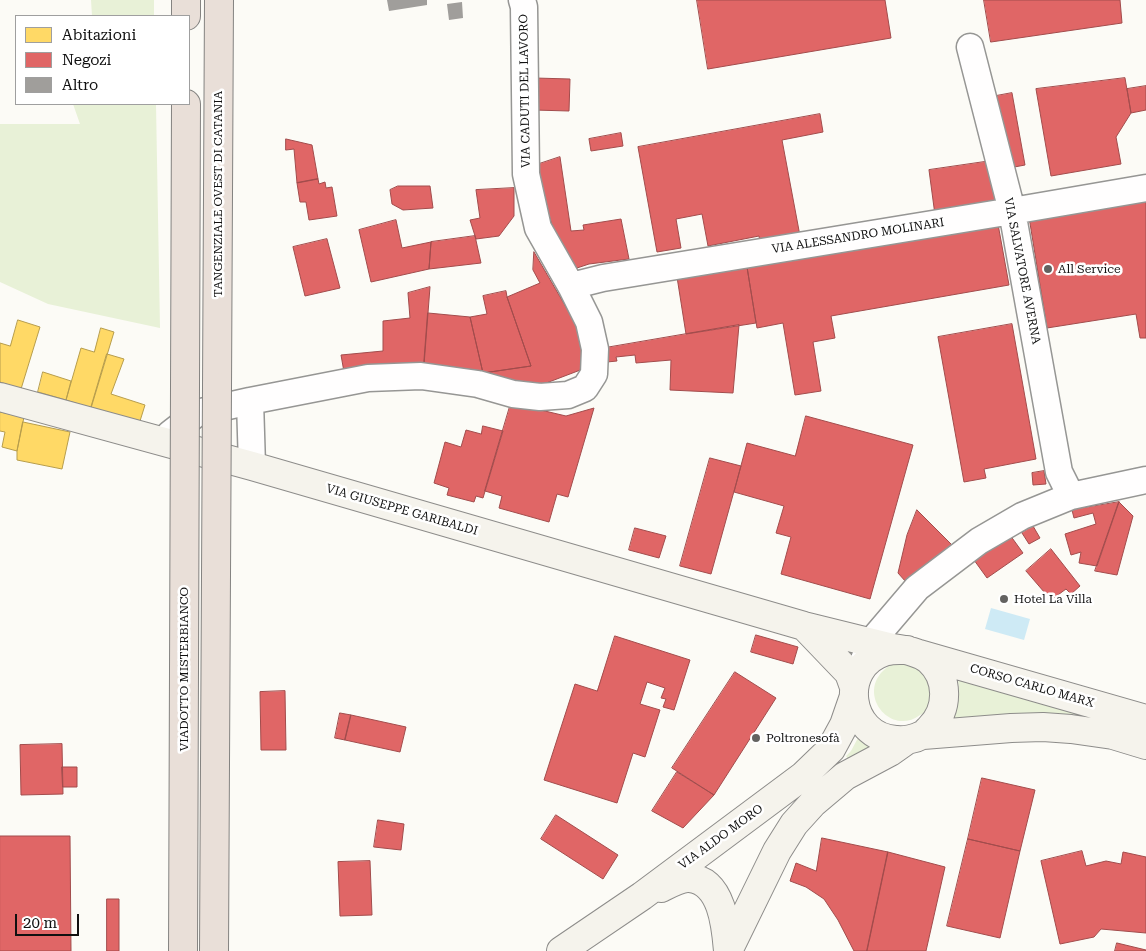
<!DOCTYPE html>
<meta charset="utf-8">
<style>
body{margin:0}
#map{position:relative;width:1146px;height:951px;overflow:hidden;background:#fcfbf6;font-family:"Roboto Serif",serif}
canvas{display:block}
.legend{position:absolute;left:15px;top:15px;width:175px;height:90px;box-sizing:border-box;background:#fff;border:1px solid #9f9f9f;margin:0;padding:6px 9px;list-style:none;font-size:15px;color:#101010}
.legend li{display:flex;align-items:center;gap:10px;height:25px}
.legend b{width:25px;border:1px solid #9f9f9f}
.scale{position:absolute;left:15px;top:914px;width:64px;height:22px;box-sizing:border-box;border:2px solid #101010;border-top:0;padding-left:6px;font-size:15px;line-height:18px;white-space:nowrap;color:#101010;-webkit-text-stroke:4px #fff;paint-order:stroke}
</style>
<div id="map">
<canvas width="1146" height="951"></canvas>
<ul class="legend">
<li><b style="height:14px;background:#ffd966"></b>Abitazioni</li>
<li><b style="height:14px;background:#e06666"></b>Negozi</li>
<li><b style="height:14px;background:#a09e9b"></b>Altro</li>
</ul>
<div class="scale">20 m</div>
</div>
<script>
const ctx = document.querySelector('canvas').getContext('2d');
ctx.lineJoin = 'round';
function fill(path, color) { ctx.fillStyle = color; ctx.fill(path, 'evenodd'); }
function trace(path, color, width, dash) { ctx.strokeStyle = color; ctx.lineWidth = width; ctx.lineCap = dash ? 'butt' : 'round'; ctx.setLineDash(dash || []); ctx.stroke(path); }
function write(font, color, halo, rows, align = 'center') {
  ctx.font = font + ' "Roboto Serif",serif'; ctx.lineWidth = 5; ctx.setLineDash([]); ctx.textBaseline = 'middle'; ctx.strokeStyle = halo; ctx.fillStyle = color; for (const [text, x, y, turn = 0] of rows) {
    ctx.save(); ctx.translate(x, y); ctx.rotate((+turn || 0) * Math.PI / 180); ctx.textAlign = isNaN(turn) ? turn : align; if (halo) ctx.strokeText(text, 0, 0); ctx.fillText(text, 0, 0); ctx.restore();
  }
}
fill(new Path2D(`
 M91,0h63v16h-62z
 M73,104h83l4,224 -112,-24 -48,-22v-158h80z
 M894,663h20l19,21c-1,6 0,15 -2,20 -2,5 -7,9 -11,11 -32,24 -70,-29 -26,-52z
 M957,674l163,47 -171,5c10,-19 12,-32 8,-52z
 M859,736l12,12 -22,13 -3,-5 5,-5z`), '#e8f1d7');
fill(new Path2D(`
 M991,608l39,11 -6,21 -39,-11z`), '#ceeaf5');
const homes = new Path2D(`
 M18,320l22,7 -19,62 -21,-7v-39l10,3z
 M101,328l13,4 -23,76 -25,-8 15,-52 13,4z
 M107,354l17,5 -13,35 34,11 -5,16 -49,-13z
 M43,372l28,9 -5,19 -28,-8z
 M0,412l24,5 -7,34 -15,-4 3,-15 -5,-1z
 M23,422l47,10 -8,37 -45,-9v-9z`);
fill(homes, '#ffd966');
trace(homes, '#b79d4c', 1);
const shops = new Path2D(`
 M697,0h188l6,38 -183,31z
 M984,0h136l2,23 -131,19z
 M535,78l35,1 -1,32 -35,-1z
 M1125,78l6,35 -15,24 5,27 -70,12 -15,-87z
 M1146,86v24l-15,3 -4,-24z
 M1012,93l13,72 -16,3 -13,-72z
 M820,114l3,18 -41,8 18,96 -40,7 -1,-7 -51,10 -6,-32 -26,5 5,29 -24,4 -19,-105z
 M621,133l2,13 -32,5 -2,-12z
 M286,139l26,6 6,34 -21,4 -3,-34 -8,1z
 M560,157l11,74 13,-1 -1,-5 38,-6 8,40 -40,5 -18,6 -19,-45 -19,-59z
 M991,161l7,45 -63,9 -6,-45z
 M318,179l1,5 6,-2 1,6 6,-1 5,29 -28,4 -3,-18h-6l-3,-19z
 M398,186h32l3,22 -30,2 -11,-6 -2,-14z
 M514,188v28l-15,20 -23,3 -6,-19 10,-2 -4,-28z
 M1146,198v140h-6l-4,-24 -89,14 -18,-111z
 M396,220l6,28 29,-6 -2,27 -58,13 -12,-52z
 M998,224l11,61 -178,31 4,22 -22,4 8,49 -26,4 -12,-72 -26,5 -10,-61z
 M475,236l6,27 -52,6 2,-27z
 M327,239l13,49 -35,8 -12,-49z
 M534,252l50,86 -1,31 -42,16 -26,2 -32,-14 48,-7 -24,-69 33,-14 -7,-13z
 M747,267l9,56 -70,11 -9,-57z
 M430,287l-6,78 -80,7 -3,-17 42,-4v-30l27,-3 -2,-25z
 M506,291l1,6 24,69 -48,7 -13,-56 17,-3 -4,-18z
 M428,313l42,4 13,56 -59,-8z
 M1012,324l24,135 -52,10 2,9 -22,4 -26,-145z
 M739,325l-6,68 -63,-3 1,-30 -35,3 -1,-8 -19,2 1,4 -10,1 -2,-14z
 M511,403l55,13 28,-8 -26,89 -11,-3 -8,28 -50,-14 3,-12 -17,-5z
 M806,416l107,29 -43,154 -89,-25 10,-37 -15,-4 8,-27 -50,-14 13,-49 48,13z
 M483,426l20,5 -20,67 -7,-2 -2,6 -27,-7 2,-7 -15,-5 11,-41 16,5 5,-17 15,4z
 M710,458l31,8 -30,108 -31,-8z
 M1044,471l2,13 -13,1 -1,-12z
 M1119,502l-22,64 -18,-3 2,-11 -10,3 -6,-21 31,-10 -3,-11 -19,5 -2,-8z
 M1119,502l14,14 -16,59 -22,-4z
 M917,510l35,35 -46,37 -8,-9 9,-38z
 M1033,526l7,12 -11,6 -7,-11z
 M635,528l31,8 -7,22 -30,-8z
 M1010,535l13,18 -36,25 -13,-18z
 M1051,549l29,37 -9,8 -5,-5 -15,11 -25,-29z
 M756,635l42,12 -5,17 -42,-12z
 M615,636l75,24 -16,50 -11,-3 3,-8 -5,-1 4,-10 -18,-6 -7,22 20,6 -15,47 -12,-4 -16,50 -73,-23 31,-96 22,7z
 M735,672l41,26 -62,97 -42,-27z
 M285,691l1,59h-25l-1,-58z
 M340,713l11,2 -6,25 -10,-2z
 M351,715l55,12 -6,25 -55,-12z
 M62,744l1,50 -42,1 -1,-50z
 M62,767h15v20h-14z
 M677,772l37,23 -31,33 -31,-17z
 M982,778l53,12 -15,61 -52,-12z
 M556,815l62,40 -15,24 -62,-40z
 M378,820l26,4 -3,26 -27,-3z
 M0,836h70l1,115h-71z
 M822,838l66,14 -21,99h-13l-16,-31 -14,-21 -18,-12 -16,-6 6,-18 20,8z
 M968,839l52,12 -20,87 -53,-12z
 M1082,851l4,15 20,-5 15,3 2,-12 23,5v76l-45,-4 -7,8 -34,7 -19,-83z
 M888,852l57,15 -19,84h-59z
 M370,861l2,54 -32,1 -2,-54z
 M107,899h12v52h-12z
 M1117,943l29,7v1h-31z`);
fill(shops, '#e06666');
trace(shops, '#a24c4c', 1);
fill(new Path2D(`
 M387,0h40v5l-38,6z
 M462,2l1,16 -14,2 -2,-16z`), '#a09e9b');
const street = new Path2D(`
 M970,47l42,164 47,261 12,24
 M571,286l32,-8 409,-67 134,-23
 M170,434l27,-21 53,-12
 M252,466l-2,-65 118,-23 53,-2 57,8 35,10 27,3 28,-2 17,-7 9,-14 1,-25 -6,-27 -18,-36 -33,-58 -12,-54 -2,-167 -2,-7
 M863,662l8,-20 46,-54 62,-47 43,-25 49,-20 75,-16`);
const secondary = new Path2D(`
 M0,397l252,69 552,160 89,22c13,2 26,4 36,12 20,18 20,49 1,68 -2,2 -5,6 -8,7 -7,4 -18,6 -26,5 -49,-3 -58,-73 -12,-88 8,-3 15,-2 23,-2
 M804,626l45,47 5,14
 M919,654l227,65
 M923,735l88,-7 32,-1 28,2 42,6 33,10
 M661,888c8,-4 20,-11 29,-10 32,3 36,48 38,73
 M561,951l81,-55 161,-120 28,-27 13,-24 9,-26
 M728,951l49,-100 17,-27 19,-21 32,-27 45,-24 17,-12`);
const highway = new Path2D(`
 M186,16v-16
 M185,386l1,-282
 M217,387l2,-387`);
trace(street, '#969694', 29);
trace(secondary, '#8d8c8a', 30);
trace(highway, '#848381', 30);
trace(street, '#fffefe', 26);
trace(secondary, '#f5f3ec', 28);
trace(highway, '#e9dfd8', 28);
const highwayBridge = new Path2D(`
 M183,951l2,-565
 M214,951l3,-564`);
trace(highwayBridge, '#848381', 30, []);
trace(highwayBridge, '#e9dfd8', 28);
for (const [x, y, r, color] of [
 [1048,269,5,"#636260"],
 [1004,599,5,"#636260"],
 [756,738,5,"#636260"]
]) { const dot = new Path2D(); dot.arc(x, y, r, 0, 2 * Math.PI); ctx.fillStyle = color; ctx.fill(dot); trace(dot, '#fff', 2); }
write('12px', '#101010', '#fff', [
 ["VIA CADUTI DEL LAVORO",525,91,-91],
 ["TANGENZIALE OVEST DI CATANIA",218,194,-90],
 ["VIA ALESSANDRO MOLINARI",858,236,-9],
 ["VIA SALVATORE AVERNA",1022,271,79],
 ["VIA GIUSEPPE GARIBALDI",402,510,16],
 ["VIADOTTO MISTERBIANCO",184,669,-90],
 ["CORSO CARLO MARX",1032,686,16],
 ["VIA ALDO MORO",721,837,-36]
]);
write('12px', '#101010', '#fff', [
 ["All Service",1058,269],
 ["Hotel La Villa",1014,599],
 ["Poltronesofà",766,738]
], 'left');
</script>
